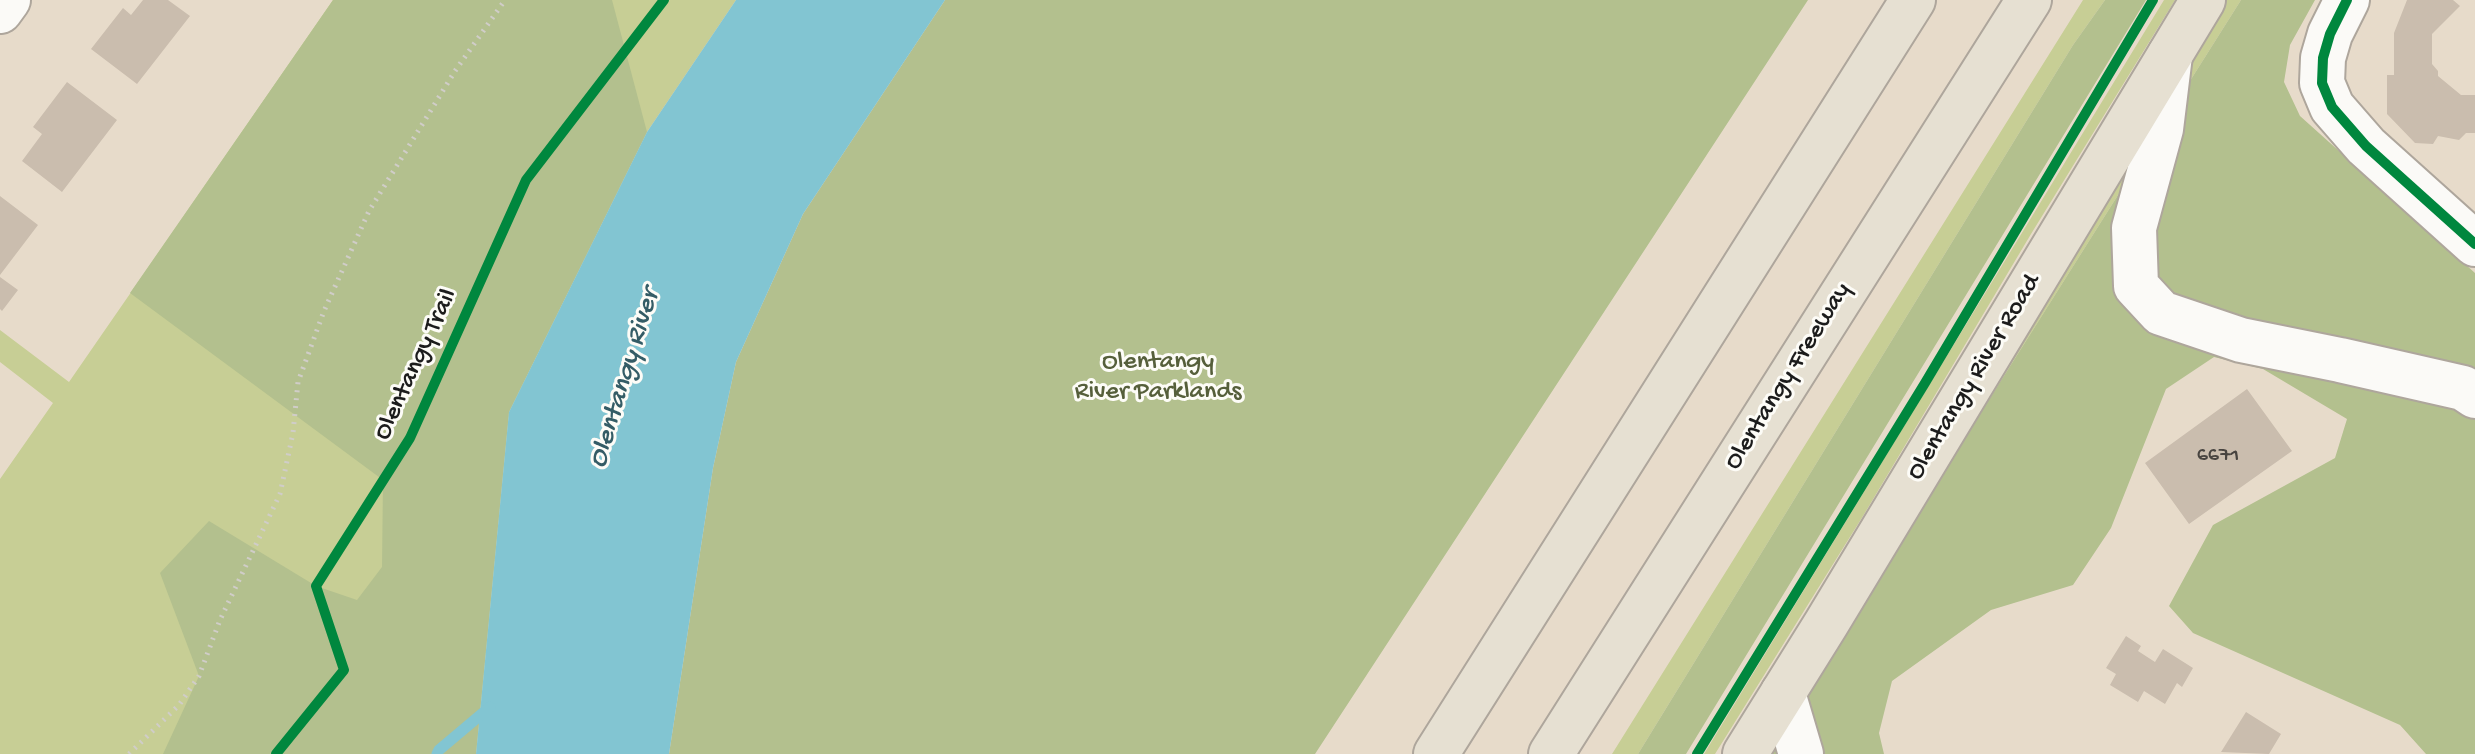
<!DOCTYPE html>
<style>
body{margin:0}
canvas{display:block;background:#e7dbca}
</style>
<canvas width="2475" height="754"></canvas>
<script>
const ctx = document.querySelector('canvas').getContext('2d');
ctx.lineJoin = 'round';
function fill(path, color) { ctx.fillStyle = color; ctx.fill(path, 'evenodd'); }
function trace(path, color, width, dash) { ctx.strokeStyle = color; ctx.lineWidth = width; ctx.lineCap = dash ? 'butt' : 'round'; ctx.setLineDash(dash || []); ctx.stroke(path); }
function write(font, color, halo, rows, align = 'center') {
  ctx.font = font + ' "Gochi Hand",sans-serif'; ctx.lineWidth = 6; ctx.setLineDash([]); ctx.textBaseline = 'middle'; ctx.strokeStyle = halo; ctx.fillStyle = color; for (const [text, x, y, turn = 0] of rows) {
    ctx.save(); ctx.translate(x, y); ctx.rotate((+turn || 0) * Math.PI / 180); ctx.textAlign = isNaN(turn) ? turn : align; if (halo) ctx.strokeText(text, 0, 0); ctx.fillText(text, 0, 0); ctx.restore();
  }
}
fill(new Path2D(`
 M333,0h403l-89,132 -138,280 -33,342h-476v-275l53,-76 -53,-41v-32l69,52z
 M2083,0h22l-32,45 -435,709h-26z
 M2164,0h11l-144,234 -168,282 -148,238h-11z
 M2222,0h19l-362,574 -107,180h-10z`), '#c7ce95');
fill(new Path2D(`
 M333,0h279l35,132 -138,280 -33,342h-313l36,-78 -39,-103 49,-52 107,65 41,14 25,-33 1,-87 -253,-187z
 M945,0h863l-493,754h-646l44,-286 23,-106 67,-148z
 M2105,0h41l-460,754h-48l435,-709z
 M2241,0h74l-25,45 -6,37 16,34 175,157v481h-49l-26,-29 -207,-92 -24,-27 44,-81 122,-67 12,-39 -84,-50 -49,-12 -48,32 -55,139 -38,57 -82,25 -99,71 -13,52 5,21h-112l107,-180z`), '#b3c08e');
fill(new Path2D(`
 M736,0h209l-142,214 -67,148 -23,106 -44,286h-193l33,-342 138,-280z`), '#82c5d2');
trace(new Path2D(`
 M437,754l2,-4 51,-43`), '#82c5d2', 11);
fill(new Path2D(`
 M143,0h25l22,16 -53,68 -46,-35 32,-41 8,7z
 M2407,0h46l7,6 -28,28v30l6,7v5l23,19h14v38h-9l-7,7 -21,-4 -5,8 -18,-1 -28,-29v-39h7v-42z
 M67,82l50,38 -55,72 -40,-31 20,-27 -9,-7z
 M0,196l38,29 -38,50z
 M0,277l18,13 -16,21 -2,-2z
 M2247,389l45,62 -103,73 -44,-61z
 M2126,636l15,10 -3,5 17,11 8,-13 30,19 -11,19 -5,-4 -12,21 -21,-13 -6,11 -28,-17 6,-11 -10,-6z
 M2246,712l35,22 -12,20 -48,-2z`), '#cabdae');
const minor = new Path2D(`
 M2347,0l-17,34 -7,24 -1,25 10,24 34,39 109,98
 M0,11l8,-11
 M2170,55l-9,74 -27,99 2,58 25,27 80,27 99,20 123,28 12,8
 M1783,693l18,61`);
const major = new Path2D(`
 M1745,754l81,-130 377,-624`);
const highway = new Path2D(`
 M1436,754l477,-754
 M1551,754l478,-754`);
trace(minor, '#aea69c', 48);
trace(major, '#aea69c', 48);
trace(highway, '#aea69c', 48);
trace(new Path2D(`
 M129,754l50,-49 20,-29 21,-56 60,-126 13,-61 5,-51 26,-71 45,-100 86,-140 50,-71`), '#d0cdc8', 5, [2, 6]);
trace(minor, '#fbfaf7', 44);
trace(major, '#e6e0d2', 44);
trace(highway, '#e6e0d2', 44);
trace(new Path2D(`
 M2347,0l-17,34 -7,24 -1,25 10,24 34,39 109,98
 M276,754l68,-84 -28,-84 94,-148 116,-258 138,-180
 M1697,754l228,-371 228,-383`), '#00873e', 10);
write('22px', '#484440', null, [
 ["6671",2218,457]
]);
write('26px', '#565f3b', '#fdfcf7', [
 ["Olentangy",1158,363],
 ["River Parklands",1158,393]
]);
write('26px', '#1c1c1c', '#fdfcf7', [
 ["Olentangy Trail",417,365,-65],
 ["Olentangy Freeway",1789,377,-58],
 ["Olentangy River Road",1975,378,-59]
]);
write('italic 28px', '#345c66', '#fdfcf7', [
 ["Olentangy River",626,379,-73]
]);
</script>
